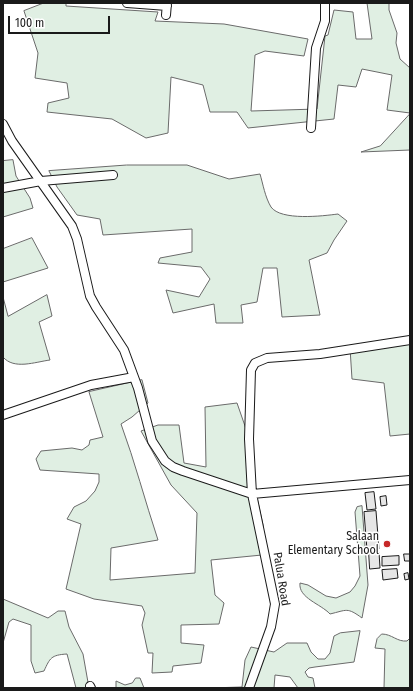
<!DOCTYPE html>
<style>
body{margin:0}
#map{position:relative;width:413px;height:691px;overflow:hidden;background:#fff;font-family:"Fira Sans Condensed",sans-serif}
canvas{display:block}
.frame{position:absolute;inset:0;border:4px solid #1a1a1a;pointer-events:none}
.scale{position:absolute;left:8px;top:16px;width:102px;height:18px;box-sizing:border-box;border:2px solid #1a1a1a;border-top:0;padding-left:5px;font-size:12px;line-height:14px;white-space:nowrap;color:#1a1a1a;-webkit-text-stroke:3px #fff;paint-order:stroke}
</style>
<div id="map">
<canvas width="413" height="691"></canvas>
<div class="frame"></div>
<div class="scale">100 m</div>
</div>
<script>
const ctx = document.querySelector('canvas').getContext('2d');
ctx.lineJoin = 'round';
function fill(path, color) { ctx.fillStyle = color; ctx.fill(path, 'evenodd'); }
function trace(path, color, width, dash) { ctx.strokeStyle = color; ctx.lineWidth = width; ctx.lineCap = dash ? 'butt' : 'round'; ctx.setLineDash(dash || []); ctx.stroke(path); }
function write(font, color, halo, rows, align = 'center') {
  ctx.font = font + ' "Fira Sans Condensed",sans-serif'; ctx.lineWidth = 3; ctx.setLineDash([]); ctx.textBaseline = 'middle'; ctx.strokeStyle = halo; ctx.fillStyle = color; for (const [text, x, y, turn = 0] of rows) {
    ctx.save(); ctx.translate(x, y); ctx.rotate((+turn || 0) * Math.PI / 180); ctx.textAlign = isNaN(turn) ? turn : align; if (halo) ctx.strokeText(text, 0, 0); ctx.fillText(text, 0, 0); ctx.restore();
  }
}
const green = new Path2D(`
 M44,3h22v3l92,6 -3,9 69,3 84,15 -4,17 -39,-5 -10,4 -4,56 66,-2 8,-73 3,-1 6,-25 19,2 3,27h16l-5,-36h22v7l8,23 -1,10 4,16 10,9v45l-23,-3 5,-35 -30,-6 -6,18 -18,-2 -4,34 -86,9 -11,-16h-27l-7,-27 -32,-8 -3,56 -22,5 -34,-19 -65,-7 1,-9 21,-5 -2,-15 -32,-5 3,-25 -14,-42z
 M410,114v36l-49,2 19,-6z
 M13,160l3,16 14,22 3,10 -30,9v-56z
 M127,165h60l42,14 31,-5c3,10 5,23 11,33 10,14 52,9 67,7l9,7 -13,19 -7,13 -18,7 11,55 -38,2 -5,-49h-14l-6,34 -16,3 2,18h-27l-2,-19 -41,9 -7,-23 33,7 11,-18 -9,-12 -43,-4 2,-5 32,-6v-23l-89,6 -3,-16 -23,-4 -20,-28 -8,-16z
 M32,238l16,30 -45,14v-33z
 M47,295l5,21 -13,6 11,38c-15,2 -36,10 -47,-3v-60l5,19z
 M410,340v94l-20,2 -6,-53 -32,-4 -2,-31z
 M142,380l6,23 -16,14 -11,7c14,38 24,77 37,116l-47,8 -1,32 85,-7 2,-60 -26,-28 -30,-54 17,-6h21l5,38 22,4 -1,-60 32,-4 16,46 1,35 9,41 -1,30 -51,5 4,35 9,8 -5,21 -38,1v18l23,2 -3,18 -28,3 -1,6 -20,1 1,-20h-5l-6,-28 3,-12 -3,-7 -48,-7 -28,-10 15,-65 -14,-5 7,-12 12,-6 9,-10 4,-9v-8l-59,-4 -4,-11 5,-8 31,-3 10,2 7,-5 1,-5 13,-3 -14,-45z
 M362,506l6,79 -6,33c-15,-11 -15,-8 -32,-4 -9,-10 -32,-16 -30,-31l8,2 18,11 10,2 14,-6 5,-6 5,-10 -5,-64 2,-5z
 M3,599l45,19 10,-7h7l4,16 14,27 6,34h-13l-9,-34c-16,1 -17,4 -23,17l-9,2 -4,-12v-36l-18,-6 -4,3 -6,21z
 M360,631l-6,31 -39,5 -6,1 -4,4 3,5 5,1 2,10h-17l-8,-11 -15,-2 -1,13h-65l33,-1 3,-27 6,-13 23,5 13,-9h20l4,9 7,7h7l5,-6 4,-17 6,-3z
 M382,634c10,0 15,8 25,7l3,-3v50h-26l1,-39 -10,-1 2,-9z
 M136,678h4l4,10h-28v-7l9,4 7,-2z`);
fill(green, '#e0efe3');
trace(green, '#6a6a6a', 1);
const building = new Path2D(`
 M374,492l2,17 -9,1 -2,-17z
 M386,496l1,9 -6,1 -1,-9z
 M376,511l3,38 -12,1 -3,-38z
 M369,552h10l1,16 -10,1z
 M404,554h6v7h-5z
 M399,556v9l-17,1v-9z
 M397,569l1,9 -15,2 -1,-10z
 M408,573l1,6 -4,1 -1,-6z`);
fill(building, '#e6e6e6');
trace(building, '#1a1a1a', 1);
const minor = new Path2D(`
 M127,3l40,3
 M166,15l1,-12
 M3,124l9,17 60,85 5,13 13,57 6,11 28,43 14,38 14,53 13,20 8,6 10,4 69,23 158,-14
 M311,128l5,-80 9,-27v-18
 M3,188l38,-7 72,-6
 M3,415l88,-30 43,-8
 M90,686l1,2
 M249,688l22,-61 4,-23 -23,-110 -3,-55 2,-69 4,-7 12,-5 53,-4 90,-14`);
trace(minor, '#1a1a1a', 10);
trace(minor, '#fff', 8);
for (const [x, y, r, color] of [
 [387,544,4,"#c62828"]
]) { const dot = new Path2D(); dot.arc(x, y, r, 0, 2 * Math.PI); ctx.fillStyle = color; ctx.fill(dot); trace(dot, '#fff', 1.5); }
write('12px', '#1a1a1a', '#fff', [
 ["Salaan",379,537],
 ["Elementary School",379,551]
], 'right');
write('12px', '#1a1a1a', '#fff', [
 ["Palua Road",281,579,81]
]);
</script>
